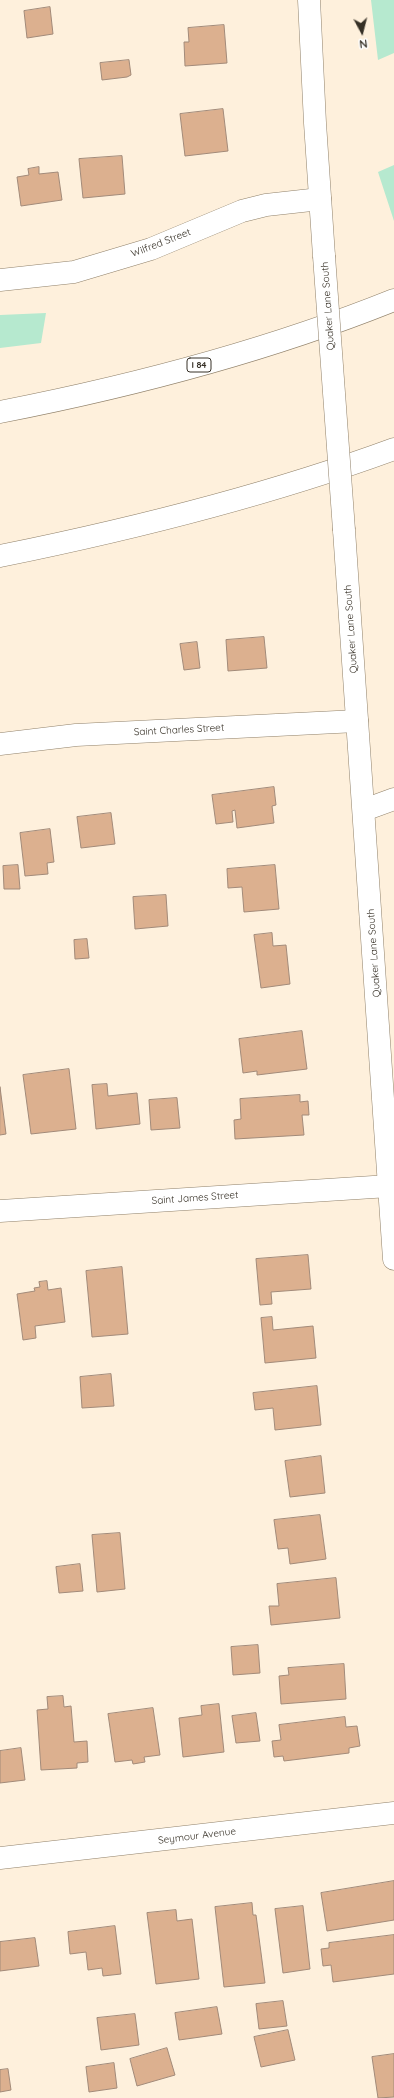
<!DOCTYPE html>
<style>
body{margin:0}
#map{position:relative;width:394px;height:2098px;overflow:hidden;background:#fef0dc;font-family:Quicksand,sans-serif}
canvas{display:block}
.north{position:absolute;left:342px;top:12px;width:40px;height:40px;-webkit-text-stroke:3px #fff;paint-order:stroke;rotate:173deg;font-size:11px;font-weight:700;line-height:16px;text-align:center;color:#363026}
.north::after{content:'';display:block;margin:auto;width:14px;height:18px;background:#363026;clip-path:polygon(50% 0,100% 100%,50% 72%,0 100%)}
</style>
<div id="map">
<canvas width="394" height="2098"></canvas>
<div class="north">N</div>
</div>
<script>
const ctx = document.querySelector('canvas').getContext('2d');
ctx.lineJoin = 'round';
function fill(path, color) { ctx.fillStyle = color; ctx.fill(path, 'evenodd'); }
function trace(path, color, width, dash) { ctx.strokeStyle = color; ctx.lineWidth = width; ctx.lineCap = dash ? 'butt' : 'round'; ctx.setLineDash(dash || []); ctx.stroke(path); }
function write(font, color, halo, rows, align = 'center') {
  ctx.font = font + ' Quicksand,sans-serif'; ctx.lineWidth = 3; ctx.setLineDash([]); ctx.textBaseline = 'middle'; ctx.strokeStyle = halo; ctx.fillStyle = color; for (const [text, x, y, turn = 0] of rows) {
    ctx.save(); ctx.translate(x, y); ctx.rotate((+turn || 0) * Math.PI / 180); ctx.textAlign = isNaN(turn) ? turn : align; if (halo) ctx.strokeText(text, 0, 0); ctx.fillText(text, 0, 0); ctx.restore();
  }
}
fill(new Path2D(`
 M371,0h23v53l-16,7z
 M394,165v56l-16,-49z
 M46,313l-5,30 -41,5v-33z`), '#b6e9cf');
const building = new Path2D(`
 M50,7l3,27 -26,4 -3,-27z
 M224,25l3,38 -42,3 -1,-24h5l-1,-14z
 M129,60l2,15 -4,2 -25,3 -2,-17z
 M223,109l5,42 -43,5 -5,-42z
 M122,156l3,38 -42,4 -4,-39z
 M39,167v7l19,-2 4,28 -41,6 -4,-29 12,-2 -1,-6z
 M264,637l3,31 -39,3 -2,-31z
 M197,642l3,26 -16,2 -4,-26z
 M274,787l2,18 -4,1 2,17 -37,5 -2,-18 -3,1 1,11 -17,2 -4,-29z
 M111,813l4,31 -34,4 -4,-31z
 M50,829l4,33 -7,1 1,11 -23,2 -5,-43z
 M18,865l2,24h-16l-1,-23z
 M275,865l4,44 -35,3 -2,-25 -14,1 -1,-19z
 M166,895l2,31 -33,3 -2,-32z
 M272,933l1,13 13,-1 4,39 -29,4 -7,-53z
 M87,939l2,19 -14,1 -1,-19z
 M302,1031l5,38 -50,6v-4l-14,2 -4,-34z
 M69,1069l7,60 -45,5 -8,-59z
 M107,1084l1,12 29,-3 3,31 -44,5 -4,-44z
 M0,1087l6,47 -6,1z
 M300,1095v7l8,-1 1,14h-7l2,20 -69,4 -1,-19 7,-1 -1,-20z
 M177,1098l3,30 -29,2 -2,-30z
 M308,1255l3,34 -40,3 1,12 -12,1 -4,-46z
 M122,1267l6,67 -36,3 -6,-66z
 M47,1281l1,9 13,-2 4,34 -30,4 1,12 -13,2 -6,-46 18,-3 -1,-3 6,-1 -1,-5z
 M272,1317l1,13 40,-4 3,32 -51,5 -4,-45z
 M111,1374l3,32 -32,2 -2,-31z
 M317,1386l4,39 -46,5 -2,-22 -18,2 -2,-17z
 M321,1456l4,37 -35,4 -5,-36z
 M320,1515l6,44 -36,5 -2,-16 -10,1 -4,-29z
 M120,1533l5,56 -28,3 -5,-57z
 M80,1564l3,27 -24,2 -3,-26z
 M336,1578l4,40 -69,7 -2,-19h10l-2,-22z
 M258,1645l2,28 -27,2 -2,-28z
 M344,1664l2,35 -65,5 -2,-28 10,-1 -1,-7z
 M63,1696l1,11 7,-1 3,36 13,-1 1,21 -11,1v5l-36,2 -4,-60 11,-1 -1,-12z
 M219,1704l5,48 -41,5 -4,-39 23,-3 -1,-9z
 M153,1708l7,47 -16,2 1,5 -12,2 -1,-4 -17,2 -7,-48z
 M256,1713l4,28 -24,2 -4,-27z
 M345,1717l1,10 11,-1 3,20 -11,2v5l-65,8 -1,-5 -9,1 -2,-16 9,-1 -2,-15z
 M21,1748l4,32 -25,3v-32z
 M394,1881v39l-67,11 -6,-38z
 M252,1903l1,12h3l9,68 -41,4 -9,-80z
 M303,1906l7,63 -27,4 -8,-64z
 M176,1910l1,11 15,-2 7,60 -43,5 -9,-71z
 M115,1926l6,48 -18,2 -1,-8 -14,2 -2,-18 -16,2 -2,-22z
 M394,1935v39l-61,8 -2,-17 -8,1 -2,-17 8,-1v-5z
 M35,1938l4,28 -39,5v-29z
 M283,2001l4,25 -28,3 -3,-25z
 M217,2007l5,27 -43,6 -4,-27z
 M135,2014l4,31 -38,5 -4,-32z
 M288,2030l7,30 -34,7 -7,-30z
 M167,2048l8,27 -38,11 -7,-27z
 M394,2054v43l-16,1 -6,-41z
 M114,2063l3,25 -28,4 -3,-25z
 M8,2069l3,21 -11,2v-22z`);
fill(building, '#dcb08f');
trace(building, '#a28a79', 1);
const minor = new Path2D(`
 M0,280l74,-8 77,-23 91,-38 24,-6 54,-6
 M0,744l76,-9 281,-14
 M364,810l30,-11
 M0,1211l389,-25
 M0,1858l394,-45`);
const major = new Path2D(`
 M309,0l6,123 9,133
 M344,530l50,729`);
const highway = new Path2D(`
 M0,412c133,-26 267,-61 394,-112
 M0,556c133,-27 266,-60 394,-107`);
trace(minor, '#90816a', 23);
trace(major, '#90816a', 23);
trace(highway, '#90816a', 23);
trace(minor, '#fff', 22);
trace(major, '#fff', 22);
trace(highway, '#fff', 22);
const majorBridge = new Path2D(`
 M324,256l20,274`);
trace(majorBridge, '#90816a', 23, []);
trace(majorBridge, '#fff', 22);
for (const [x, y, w] of [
 [199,365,24]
]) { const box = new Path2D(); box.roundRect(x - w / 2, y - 7, w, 14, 3); ctx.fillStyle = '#fff'; ctx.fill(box); trace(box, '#363026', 1); }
write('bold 9px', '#363026', null, [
 ["I 84",199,365]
]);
write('10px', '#363026', '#fff', [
 ["Wilfred Street",161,243,-21],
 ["Quaker Lane South",328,306,-94],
 ["Quaker Lane South",351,629,-94],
 ["Saint Charles Street",179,730,-3],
 ["Quaker Lane South",374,953,-94],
 ["Saint James Street",195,1198,-4],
 ["Seymour Avenue",197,1836,-7]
]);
</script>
